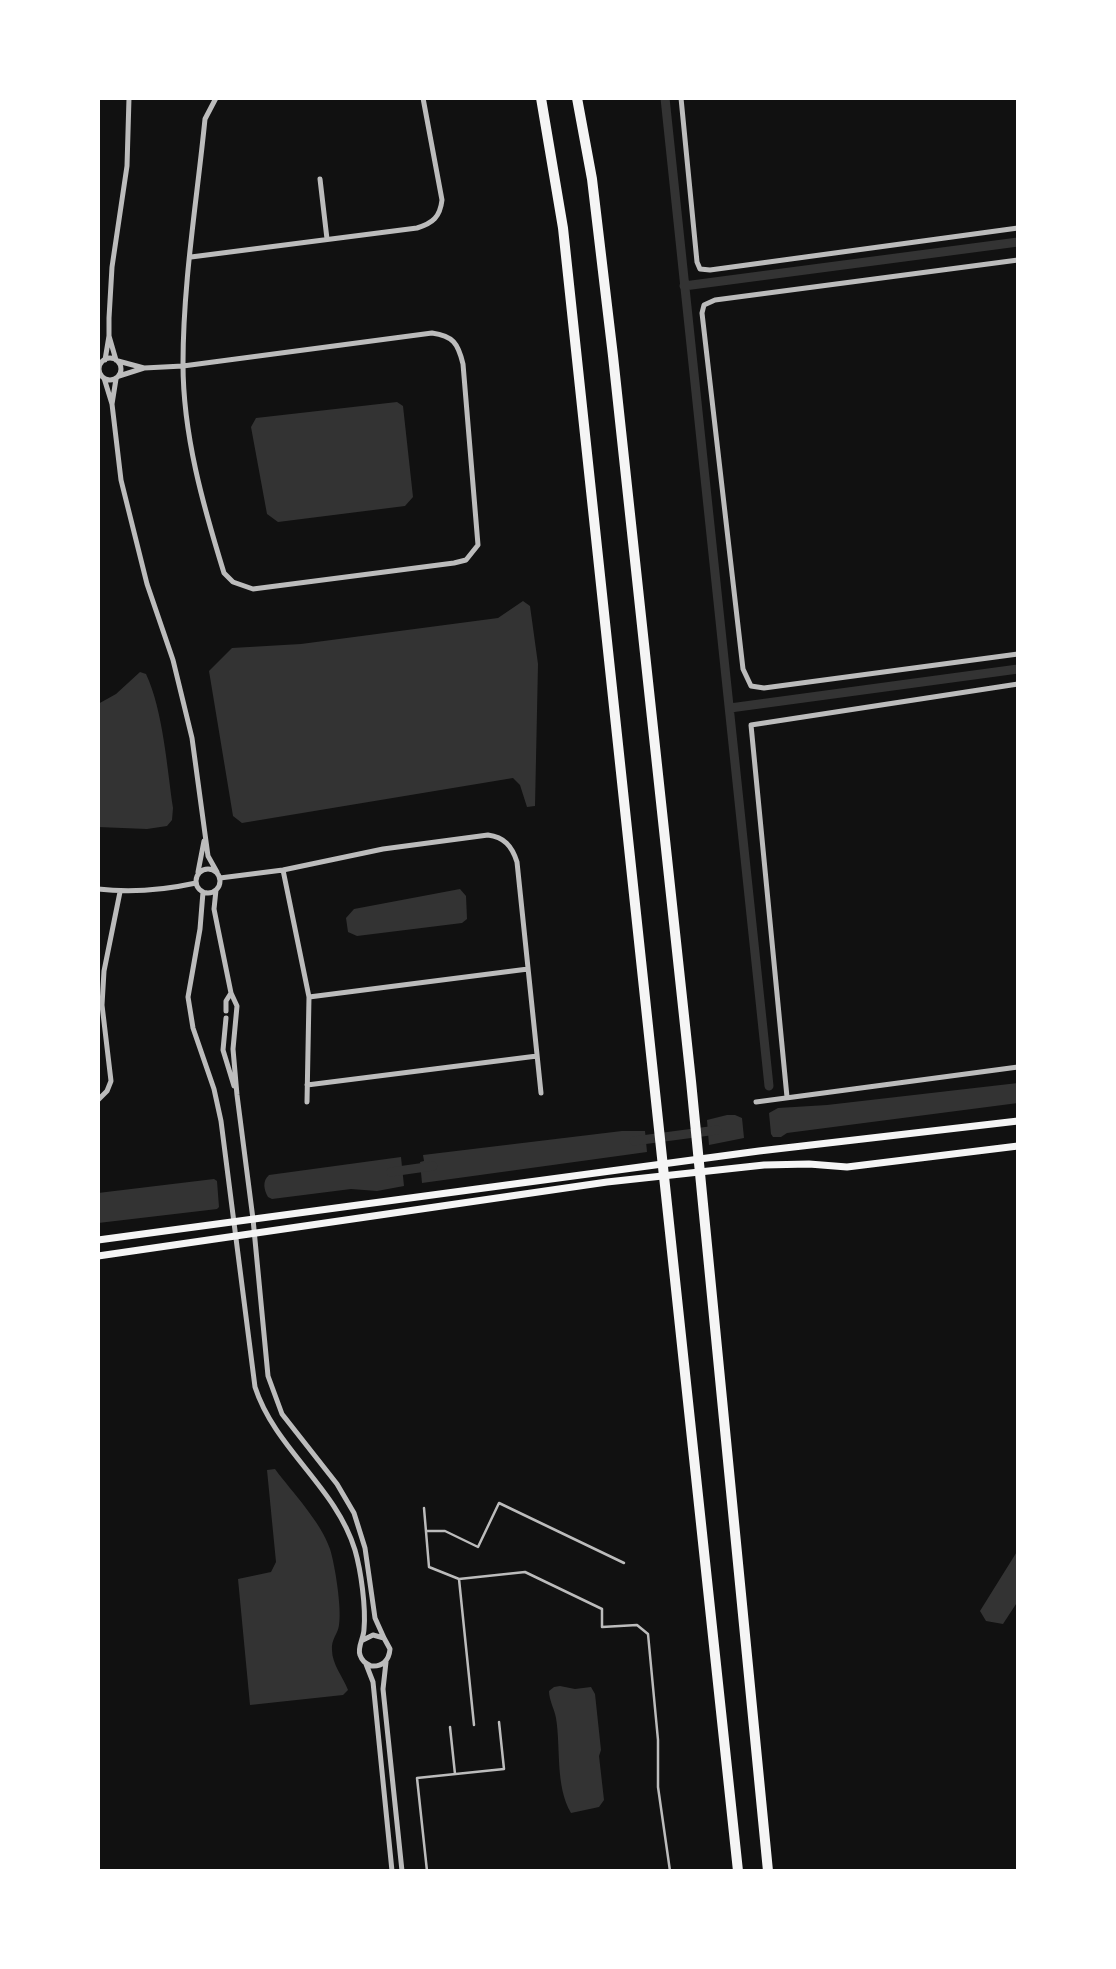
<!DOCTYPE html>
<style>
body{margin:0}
#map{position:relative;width:1116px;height:1969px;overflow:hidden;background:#111;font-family:"Asap Condensed",sans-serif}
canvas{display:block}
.frame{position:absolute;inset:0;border:100px solid #fff;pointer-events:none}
</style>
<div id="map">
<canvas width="1116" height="1969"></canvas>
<div class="frame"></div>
</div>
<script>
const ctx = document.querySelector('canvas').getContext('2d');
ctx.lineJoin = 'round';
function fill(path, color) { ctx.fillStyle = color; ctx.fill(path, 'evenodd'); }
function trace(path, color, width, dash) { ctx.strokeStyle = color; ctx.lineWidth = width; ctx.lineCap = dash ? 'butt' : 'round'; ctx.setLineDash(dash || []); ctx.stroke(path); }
fill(new Path2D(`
 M397,402l6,4 10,91 -8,9 -127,16 -11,-8 -16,-87 5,-9z
 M523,601l7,5 8,58 -3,142 -8,1 -7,-22 -7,-7 -271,45 -9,-7 -24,-145 23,-23 69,-4 197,-26z
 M140,672l6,2c17,36 21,94 27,134l-1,12 -5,6 -20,3 -49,-2v-123l18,-10z
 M460,889l6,7 1,23 -5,4 -105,13 -9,-4 -2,-14 8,-9z
 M1018,1083v20l-231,30 -6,4h-8l-2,-3 -2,-21 9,-5 49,-3z
 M727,1115h8l7,3 2,20 -35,7 -2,-25z
 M622,1131h23l2,21 -225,31 -2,-21 4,-1 -1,-6z
 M401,1157l3,29 -27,5 -26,-2 -79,10 -4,-2c-4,-7 -6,-16 1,-22z
 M214,1179l3,2 2,26 -2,2 -119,14v-30z
 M275,1469c17,23 46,53 55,80 5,16 12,60 9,76 -1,9 -8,14 -7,25 0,14 11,27 16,40l-5,5 -93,10 -12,-126 33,-7 5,-10 -9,-92z
 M1018,1550v51l-15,23 -17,-3 -6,-10z
 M560,1686l15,3 16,-2 4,7 6,56 -2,6 5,44 -5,7 -28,6c-16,-28 -10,-64 -15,-95 -2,-10 -7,-18 -7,-27l5,-4z`), '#333');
trace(new Path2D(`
 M665,98l104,988
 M684,286l334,-44
 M730,708l288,-39
 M634,1141l83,-11
 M391,1172l42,-6`), '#333', 9);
trace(new Path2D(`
 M424,1508l5,59 30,12 66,-7 77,37v18l35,-2 11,9 10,106v47l12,84
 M426,1531h19l33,16 21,-44 125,60
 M459,1579l15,146
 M450,1727l5,47
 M427,1871l-10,-93 87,-9 -5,-47`), '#bcbcbc', 2.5);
trace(new Path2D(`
 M681,98l16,164 3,7 10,1 308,-42
 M320,179l7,60
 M191,257l226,-29c16,-5 23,-11 25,-28l-19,-102
 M1018,260l-303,40 -11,5 -2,8 41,356 8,17 13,2 254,-34
 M99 369a11 11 0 1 1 22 0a11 11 0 1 1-22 0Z
 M105,360l4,-24
 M116,360l-7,-24v-18l3,-51 15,-101 2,-68
 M118,361l26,7
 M119,376l25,-8 39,-2 249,-33c21,3 26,10 31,31l15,181 -12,15 -12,3 -201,26 -20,-7 -9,-9c-21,-68 -41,-138 -41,-209 0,-82 14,-164 22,-245l11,-21
 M104,378l8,26 9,76 26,104 26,76 19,78 16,118 9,16
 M112,404l4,-25
 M196 881a12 12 0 1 1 24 0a12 12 0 1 1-24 0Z
 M283,870l26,127 -2,105
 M198,872l6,-31
 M220,878l63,-8 100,-21 105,-14c16,2 24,11 29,27l24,231
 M98,889c33,4 66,1 98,-6
 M216,890l-2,19 4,20 13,64 6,13 -4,43 4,46 16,124 15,157 14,38 55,70 17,29 11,35 10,70 9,20
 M203,892l-3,37 -12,68 5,31 21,61 7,32 34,266c20,62 81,100 100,163 6,21 11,57 9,79 0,9 -7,18 -4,26 2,6 5,8 11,11 11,1 18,-5 19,-17l-6,-11 -11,-3 -10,5
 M309,997l219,-28
 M226,1011v-10l5,-8
 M226,1018l-3,32 11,36
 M307,1085l230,-29
 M787,1097l-36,-372 267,-41
 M98,1100l9,-9 4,-10 -9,-76 2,-34 16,-79
 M756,1102l262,-35
 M386,1662l-3,27 19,182
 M366,1664l7,18 19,189`), '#bcbcbc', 5);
trace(new Path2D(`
 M98,1240l661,-89 259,-30
 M98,1256l509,-74 157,-17 45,-1 38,3 171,-21`), '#f5f5f5', 7);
trace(new Path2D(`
 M541,98l22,130 175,1643
 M577,98l15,81 21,177 78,725 77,790`), '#f5f5f5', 10);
</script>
